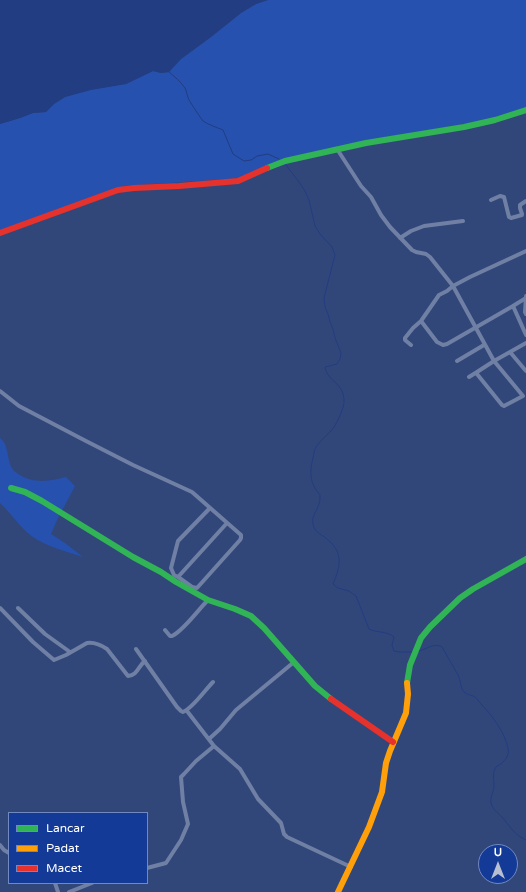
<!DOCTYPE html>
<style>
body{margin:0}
#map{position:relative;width:526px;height:892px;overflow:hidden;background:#314779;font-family:"Varela Round",sans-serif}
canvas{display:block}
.legend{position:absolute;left:8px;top:812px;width:140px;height:72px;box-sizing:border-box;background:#133a97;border:1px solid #7189c1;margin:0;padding:5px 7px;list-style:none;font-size:12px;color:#fff}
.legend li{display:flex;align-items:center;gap:8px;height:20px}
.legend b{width:20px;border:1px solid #7189c1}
.north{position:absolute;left:478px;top:844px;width:40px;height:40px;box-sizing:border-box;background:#133a97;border:1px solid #7189c1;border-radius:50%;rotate:0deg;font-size:11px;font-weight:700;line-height:16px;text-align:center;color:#fff}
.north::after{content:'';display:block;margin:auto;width:14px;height:18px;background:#b7bfd0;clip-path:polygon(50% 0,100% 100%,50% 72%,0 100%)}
</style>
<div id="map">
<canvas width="526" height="892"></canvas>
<ul class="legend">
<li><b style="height:5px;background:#30b455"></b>Lancar</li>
<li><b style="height:5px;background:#ff9f0a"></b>Padat</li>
<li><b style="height:5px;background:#e5322d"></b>Macet</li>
</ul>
<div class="north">U</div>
</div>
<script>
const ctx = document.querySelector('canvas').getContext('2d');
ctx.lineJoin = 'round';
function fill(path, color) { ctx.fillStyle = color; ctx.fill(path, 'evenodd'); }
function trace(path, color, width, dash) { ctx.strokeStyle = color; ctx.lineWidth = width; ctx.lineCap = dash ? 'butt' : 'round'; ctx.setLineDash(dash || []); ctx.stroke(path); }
fill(new Path2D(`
 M268,0h258v108l-31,10 -147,27 -106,33 -118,8 -124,44v-106l20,-6 13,-5 13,-1 8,-8 11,-7 26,-8 35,-5 27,-13 8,2 8,-1 12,-13 30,-22 30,-24 15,-9z
 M0,438c8,6 7,17 10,26 2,6 5,8 10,11 14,9 31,6 46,2l9,9 -18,34 -6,14 14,9 18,14c-16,-5 -37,-11 -50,-20 -12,-8 -22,-24 -33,-34z`), '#2751ae');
fill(new Path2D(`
 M0,0h268l-12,4 -15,9 -30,24 -30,22 -12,13 -8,1 -8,-2 -27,13 -35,6 -26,7 -11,7 -8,8 -13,1 -13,5 -20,6z`), '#223d82');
trace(new Path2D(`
 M169,72c6,5 12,10 16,16 2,4 2,8 4,12 1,2 13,20 14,21 6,4 13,6 20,9l10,24 11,7 7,-1 6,-4 11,-2 11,5
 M286,165l13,17 6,9 4,9 6,26 5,8 12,13 3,8 -11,43 1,9 3,7 2,8 3,7 2,9 6,15 -1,6 -3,5 -12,3c2,15 20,15 19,36 -1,7 -8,23 -13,28 -5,5 -11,10 -15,16 -2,3 -2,7 -3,11 -4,15 -3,26 7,37 0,3 0,6 -1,9 -2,7 -8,13 -6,20 1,6 5,9 10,12 20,14 19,27 10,48l5,4 11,3 7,5 13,33c8,4 18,2 25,8l-2,8 2,6 6,1h13
 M418,651c9,-1 15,-9 24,-4l16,28c3,6 2,12 6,17 3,3 8,3 11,5 3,2 4,5 6,7 11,11 24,29 27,44 2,7 -2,11 -7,16 -2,1 -4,2 -5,3 -4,6 -2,12 -2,18 0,7 -4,11 -3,18 2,7 7,10 11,14 8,9 12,18 24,23`), '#223d82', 1);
trace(new Path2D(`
 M337,149l24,37 10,11 10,18 9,12 22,23 4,2 10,2 4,3 23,29 17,-9 56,-26
 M491,200l9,-4 4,1 5,20 2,1 11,-3v-1l-2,-6v-3l6,-4
 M400,238l11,-7 13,-5 39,-5
 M526,296l-1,16 1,2
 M513,306l13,-8
 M421,321l16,21 6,3 4,-1 66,-38 13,29
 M411,345l-6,-5v-2l8,-10 8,-7 18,-26 8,-4 6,-5 41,75 29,35 -19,10 -2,-1 -25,-31v-2l17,-11 32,-18
 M510,352l16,19
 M457,361l27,-16
 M469,377l8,-5
 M0,391l19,15 65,34 49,25 59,27 49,43v3l-1,2 -43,48 -5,-1 -14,-10
 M210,508l-32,33 -7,27 3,7 4,2 49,-54
 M0,608l33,34 21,18 12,-5 21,-12c7,-1 14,2 20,6l21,27c10,-1 10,-10 17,-15
 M18,608l27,26 25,18
 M165,630l5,6h2c11,-5 26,-26 36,-36
 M136,649l41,58 4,4 2,1c10,-4 22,-22 30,-30
 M187,711l27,35 26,23 18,30 23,24 3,11 3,3 64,30
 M209,739l11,-10 16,-19 58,-48
 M0,845l4,5 5,3
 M147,868l19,-5 15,-23 7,-16 -5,-22 -2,-25 3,-3 12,-13 18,-15
 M55,883l3,9
 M69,892l23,-9`), '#707fa4', 4);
trace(new Path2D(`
 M267,168l18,-7 81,-18 98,-16 31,-7 31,-10
 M11,488l14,4 17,9 91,56 28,15 15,10 32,18 27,9 16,7 13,12 51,58 16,13
 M407,683l3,-18 11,-27 9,-11 30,-29 13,-9 53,-30`), '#30b455', 6);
trace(new Path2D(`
 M338,892l31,-65 13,-35 4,-29 4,-12 16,-38 2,-19 -1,-11`), '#ff9f0a', 6);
trace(new Path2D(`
 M0,233l118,-43 16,-2 45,-2 59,-5 29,-13
 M331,699l62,43`), '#e5322d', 6);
</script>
